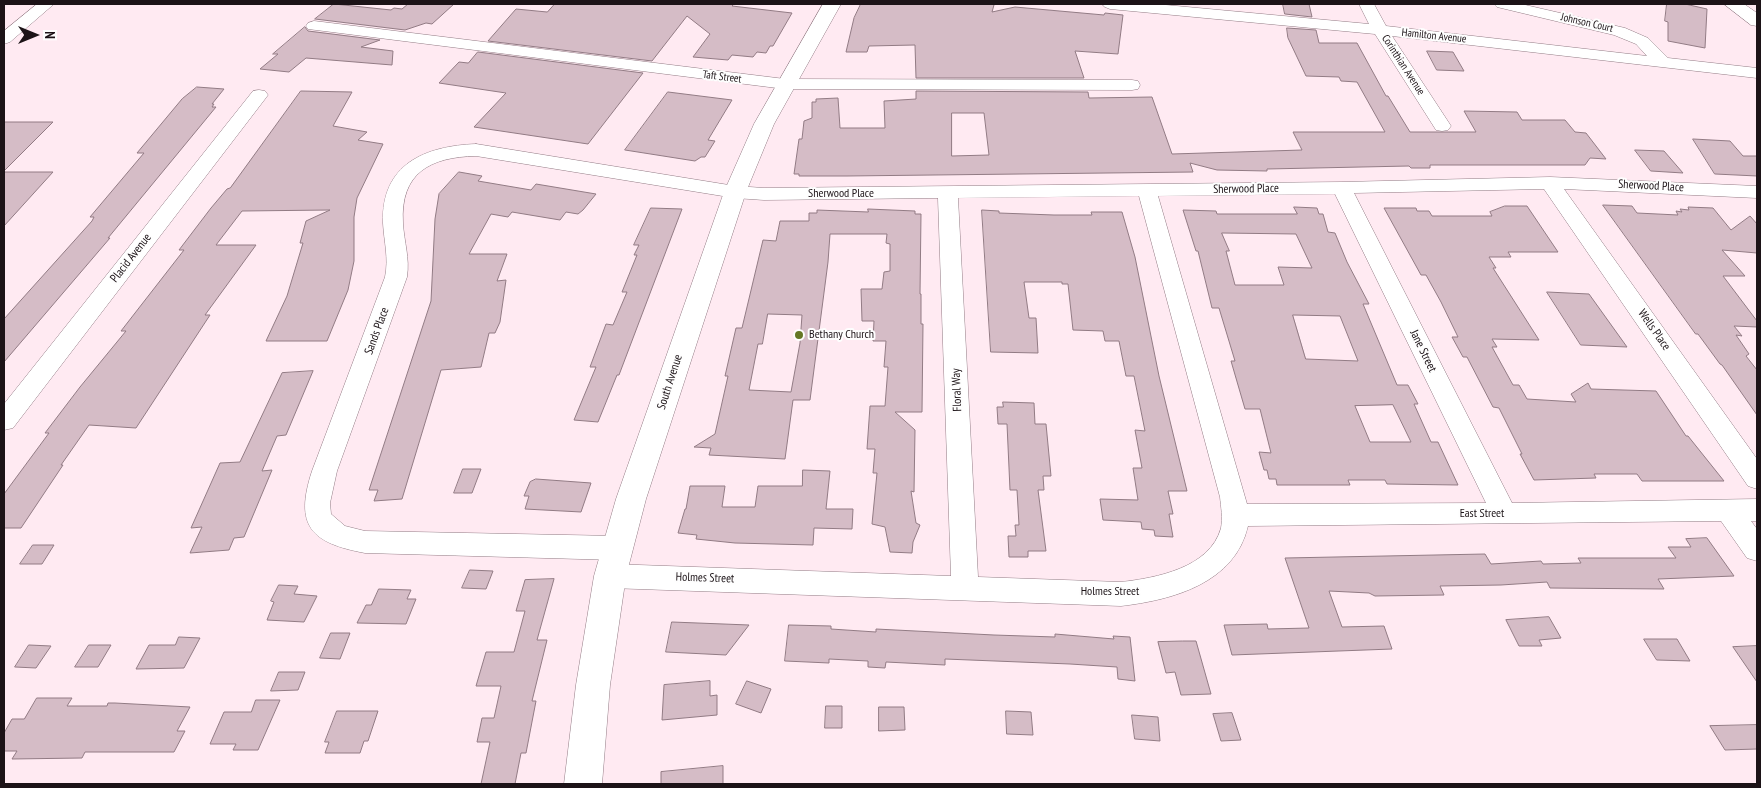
<!DOCTYPE html>
<style>
body{margin:0}
#map{position:relative;width:1761px;height:788px;overflow:hidden;background:#ffeaf2;font-family:"PT Sans Narrow",sans-serif}
canvas{display:block}
.frame{position:absolute;inset:0;border:5px solid #1c1317;pointer-events:none}
.north{position:absolute;left:10px;top:10px;width:50px;height:50px;-webkit-text-stroke:4px #fefefe;paint-order:stroke;rotate:90deg;font-size:14px;font-weight:700;line-height:20px;text-align:center;color:#1c1317}
.north::after{content:'';display:block;margin:auto;width:18px;height:22px;background:#1c1317;clip-path:polygon(50% 0,100% 100%,50% 72%,0 100%)}
</style>
<div id="map">
<canvas width="1761" height="788"></canvas>
<div class="frame"></div>
<div class="north">N</div>
</div>
<script>
const ctx = document.querySelector('canvas').getContext('2d');
ctx.lineJoin = 'round';
function fill(path, color) { ctx.fillStyle = color; ctx.fill(path, 'evenodd'); }
function trace(path, color, width, dash) { ctx.strokeStyle = color; ctx.lineWidth = width; ctx.lineCap = dash ? 'butt' : 'round'; ctx.setLineDash(dash || []); ctx.stroke(path); }
function write(font, color, halo, rows, align = 'center') {
  ctx.font = font + ' "PT Sans Narrow",sans-serif'; ctx.lineWidth = 4; ctx.setLineDash([]); ctx.textBaseline = 'middle'; ctx.strokeStyle = halo; ctx.fillStyle = color; for (const [text, x, y, turn = 0] of rows) {
    ctx.save(); ctx.translate(x, y); ctx.rotate((+turn || 0) * Math.PI / 180); ctx.textAlign = isNaN(turn) ? turn : align; if (halo) ctx.strokeText(text, 0, 0); ctx.fillText(text, 0, 0); ctx.restore();
  }
}
const building = new Path2D(`
 M334,4l57,6 3,-2 8,1 6,-5h46l-22,20 -6,-1 -21,7 -90,-11z
 M555,4h179l-2,2 60,7 -19,33h-3l-4,7 -9,-1 -4,5 -21,-2 -4,5 -35,-3 17,-23 -23,-18 -35,45 -164,-20 28,-32 31,3z
 M861,4h130l3,1 -2,7 23,-5 89,8 1,-2 18,2 -5,39 -43,-3 9,27h-168l-1,-33 -46,1 -2,6h-21l8,-34z
 M1283,4h26l3,13 -27,-3z
 M1667,4h18l22,5 -2,39 -37,-7v-19l-3,-1z
 M305,27l3,4 72,9 -19,7 32,4 -1,14 -86,-7 -17,14 -29,-3 18,-15h-5z
 M1287,28l29,2 3,13h38l29,53h2l22,36h66l-12,-21 53,1 5,8h43l10,12 11,1 20,26 -16,-1 -5,7h-155v3h-19l-2,-2 -142,3v2l-50,-1 -27,-7 3,9 -346,4h-48v-2h-5l5,-35h3l2,-18 8,-3v-16h4v-3l22,-1 2,30h45l-1,-27 32,-2v-8l172,1 1,6 63,-1 20,57 130,-4 -9,-18h92l-28,-50 -16,-1 -2,-4 -33,-1 -18,-38zM952,113h32l5,42 -37,1z
 M1427,51l26,1 11,19 -27,-1z
 M478,52l165,21 -55,71 -114,-17 32,-34 -67,-10 20,-21 9,1z
 M197,87l27,2 -12,15h2l-2,3h4l-108,131h2l-106,124v-43l88,-98 2,-4h-4l54,-64h-7l45,-54z
 M301,91l51,1 -19,34 34,6 -9,8 25,4 -26,54 -3,19v44l-6,29 -21,51h-61l21,-45 16,-53h-3l6,-22 24,-11 -88,1 -26,34h40l-51,70h5l-74,113 -47,-3 -28,40h2l-42,63h-17v-34l45,-61h-4l35,-46 46,-56h-5l63,-81h-5l32,-42 16,-19 3,-1z
 M668,92l64,8 -24,40 7,1 -10,16h-4l-6,4 -70,-11z
 M4,122h49l-49,49z
 M1693,139l37,2 13,15h14v20l-42,-2z
 M1635,150l29,1 19,22 -32,-2z
 M4,172h49l-49,54z
 M459,172l23,4 -4,5 53,9 5,-6 60,10 -13,16 -5,4 -12,-2 -6,8 -48,-8 -4,5 -17,-3 -22,40h38l-10,27 9,-1 -6,42 -5,11h-6l-8,34 -40,3 -39,129 -28,2 4,-11h-9l62,-189 4,-82 4,-25z
 M1603,205l29,1 5,7 41,2 -2,-4 6,1 -2,-3 9,1 -1,-3 25,1 18,22 19,-14 7,8v29l-35,-3 23,26h-22l34,45v6l-23,-1 8,10 -6,-1 13,19 -3,2 11,14v45l-35,-50 -2,-1 -22,-30h-2z
 M1505,206h22l31,46h-50l3,5h-22l7,11h-3l46,72 -47,-1 5,8h-5l21,38h6l8,14 49,3 -5,-8 17,-11 3,6 65,2 30,45h2l36,45h-82l-5,-7h-43l2,4 -62,2 -14,-26h2l-23,-46 -6,-1 -26,-50h-4l-11,-20h6l-17,-35 -15,-27h-5l-37,-67h32l1,3h12l3,5h60l-2,-4z
 M1294,207l23,1 2,6h4l5,18 7,1 12,29 22,42h-6l34,81h11l10,19h-4l17,38h7l20,43 -71,-1 -2,-4h-37l2,5h-73l-1,-6h-7l-2,-9h-3l-5,-18 12,1 -11,-44h-15l-14,-48h4l-16,-53h-7l-14,-57h-2l-13,-41 33,1 1,3h80zM1222,233l74,1 16,34 -34,-1 6,18h-49l-9,-34h3zM1293,315l47,1 18,45 -52,-2zM1393,405l18,37h-41l-15,-36z
 M651,208l31,1 -63,166h-2l-19,47 -24,-2 22,-53h-6l16,-43 7,1 14,-33h-5l15,-37h-3l5,-10h-5z
 M868,209l47,2v3h6l-1,80h1v30h2l-1,88h-27l20,18 -1,62 -3,-1 5,32 4,2 -7,17 -1,11 -22,-1 -5,-25 -13,-3 5,-51h-4l2,-24h-8l3,-43h15l3,-39h-4l2,-26h-13l1,-20h-12l-1,-32h21l2,-17 6,-1v-27l-4,-1 1,-9h-57l-2,28 -18,138h-17l-8,59 -76,-4 2,-7 -17,-1 21,-13 13,-58h-3l11,-48h6l21,-88 13,1 4,-20h29v-8h8v-3l51,2zM768,314l34,1 -2,28 -9,49 -42,-2 9,-46h4z
 M982,210l17,1v2l55,2h38l-1,-3h31l13,45 24,119 28,115h-19l5,23h-4l4,23 -18,-1 -1,-6 -12,-1 -1,-7 -38,-2 -3,-21 38,1 -5,-32h9l-7,-38 10,1 -11,-55h-8l-7,-35h-14l-2,-10 -30,-1 -5,-46h-6v-2h-38l5,36h7l2,35 -47,-1z
 M1547,292l42,2 38,53 -46,-2z
 M313,371l-27,64 -9,1 -15,35 10,-1 -28,67 -10,1 -5,12 -39,3 12,-26 -11,1 29,-65 20,-1 42,-89z
 M1003,402l31,1 1,21h11l5,52h-8l1,14h-6l8,61h-18v6h-19l-1,-21h8l-1,-11h4l-2,-35h-7l-3,-66h-9l-1,-17h6z
 M463,469h18l-9,24h-18z
 M803,470l27,1 -4,38h27l-1,20 -38,-1 -1,17 -78,-2 -39,-4 1,-4 -19,-2 7,-24h1l4,-23h35l-3,21h33l3,-21h44z
 M536,479l55,4 -10,29 -56,-3 4,-13h-5l6,-14z
 M1707,538l27,38 -76,3 6,10 -114,-1 -3,-6 -46,3 -61,1 4,9 -69,1 -6,-3 -40,-2 13,36 42,-1 8,23 -160,6 -8,-30 43,-1 1,5 41,-1 -24,-70 200,-4 6,10 50,-3 2,3 38,-1 -3,-5h98l-8,-11h23l-5,-8z
 M33,545h21l-12,19h-22z
 M470,570l23,1 -7,18 -24,-1z
 M554,579l-17,61h10l-15,61h4l-10,52h-5l-6,31h-34l9,-42h-13l5,-24h12l7,-32h-25l10,-34h28l11,-41h-9l9,-31z
 M279,585l19,1 -4,8 23,2 -13,26 -37,-2 7,-18 -3,-1z
 M379,589l32,1 -4,9h9l-10,25 -49,-1 9,-18h5z
 M1549,617l12,21 -22,2 3,6h-23l-13,-26z
 M672,622l77,3 -23,30 -60,-3z
 M789,625l42,1v3l45,3v-3l118,6 61,2v-3l59,5 -1,-3 17,1 5,44 -17,-2 -1,-12 -47,-3 -125,-5v6l-59,-3 -1,6 -17,-1v-6l-39,-2v4l-44,-2z
 M331,633h19l-10,26 -20,-1z
 M179,637l21,1 -16,30 -48,1 13,-24h26z
 M1644,639h33l13,22 -33,-1z
 M1183,641h13l15,53 -30,1 -6,-23 -9,1 -8,-31z
 M29,645l22,1 -15,22 -21,-1z
 M89,645h22l-13,22h-23z
 M1757,646v36l-24,-35z
 M279,672h26l-7,18 -27,1z
 M710,681v15l7,-1v20l-55,5 2,-35z
 M747,681l24,8 -10,24 -25,-9z
 M37,698h35l-5,8h40l1,-3h7l75,4 -13,24h8l-11,21h-89l-3,6 -70,1 5,-8h-13v-18l8,-14h12z
 M256,700h24l-22,50h-25l3,-6h-26l14,-32h27z
 M826,706h16v22h-17z
 M879,707h25l1,23 -26,1z
 M337,711h41l-10,30h-4l-4,12h-35l4,-11h-4z
 M1006,711l25,1 2,23 -26,-1z
 M1232,713l9,27 -20,1 -8,-27z
 M1132,715l26,2 2,24 -25,-2z
 M1757,725v24l-32,1 -15,-24z
 M723,766v18h-62v-12z`);
fill(building, '#d5bcc6');
trace(building, '#927b84', 1);
const minor = new Path2D(`
 M37,4h17l-44,38 -6,2v-13z
 M1102,4h53l214,20 -10,-20h15l12,22 261,30 -11,-12 -22,-9 -117,-28 -3,-3h27l104,24 23,10 20,20 89,10v10l-365,-42 59,90 -3,4 -6,1 -6,-1 -61,-96 -265,-25 -5,-2z
 M314,21l471,58 347,1 6,1 2,4 -2,4 -6,1 -347,-1 -477,-60 -2,-3 2,-3z
 M259,90l6,1 3,4 -3,4 -252,329 -9,2v-26l249,-313z
 M476,144l259,42 29,2 578,-6 208,-5 207,9v12l-193,-9 193,270v30l-9,-3 -204,-297 -190,4 158,310 245,-4v22h-6l6,8v32l-10,-3 -26,-37 -473,5c-13,57 -75,74 -127,80l-511,-18 -10,-3 -4,-9 4,-9 10,-3 341,12 -13,-378 -174,2 -29,-2 -259,-42c-46,1 -76,17 -73,67 1,19 7,35 4,54l-70,194 -7,32 1,11 14,12 20,5 252,5 10,4 4,8 -4,8 -10,4 -252,-7c-54,-10 -71,-27 -53,-82l73,-194c4,-19 -1,-35 -2,-54 -2,-59 42,-77 93,-79zM1335,194l151,309 -239,1 -89,-308zM1139,196l81,301c1,10 3,21 1,31 -11,40 -65,50 -100,54l-143,-5 -20,-379z`);
const secondary = new Path2D(`
 M823,4h18l-67,120 -28,68 -100,307 -20,77 -16,109 -8,99h-38l12,-99 18,-109 22,-77 108,-307 30,-68z
 M1724,4h20l13,9v13l-6,-1z`);
trace(minor, '#937c85', 1);
trace(secondary, '#937c85', 1);
fill(minor, '#fff');
fill(secondary, '#fff');
for (const [x, y, r, color] of [
 [799,335,5,"#657725"]
]) { const dot = new Path2D(); dot.arc(x, y, r, 0, 2 * Math.PI); ctx.fillStyle = color; ctx.fill(dot); trace(dot, '#fefefe', 2); }
write('11px', '#1c1317', '#fefefe', [
 ["Johnson Court",1587,23,13],
 ["Hamilton Avenue",1434,36,6],
 ["Corinthian Avenue",1403,65,57],
 ["Taft Street",722,77,7]
]);
write('12px', '#1c1317', '#fefefe', [
 ["Sherwood Place",1651,186,3],
 ["Sherwood Place",1246,189,-1],
 ["Sherwood Place",841,194],
 ["Placid Avenue",131,258,-52],
 ["Wells Place",1654,330,55],
 ["Sands Place",377,331,-70],
 ["Jane Street",1423,351,64],
 ["South Avenue",670,382,-72],
 ["Floral Way",957,390,-92],
 ["East Street",1482,514],
 ["Holmes Street",705,578,2],
 ["Holmes Street",1110,592]
]);
write('12px', '#1c1317', '#fefefe', [
 ["Bethany Church",809,335]
], 'left');
</script>
